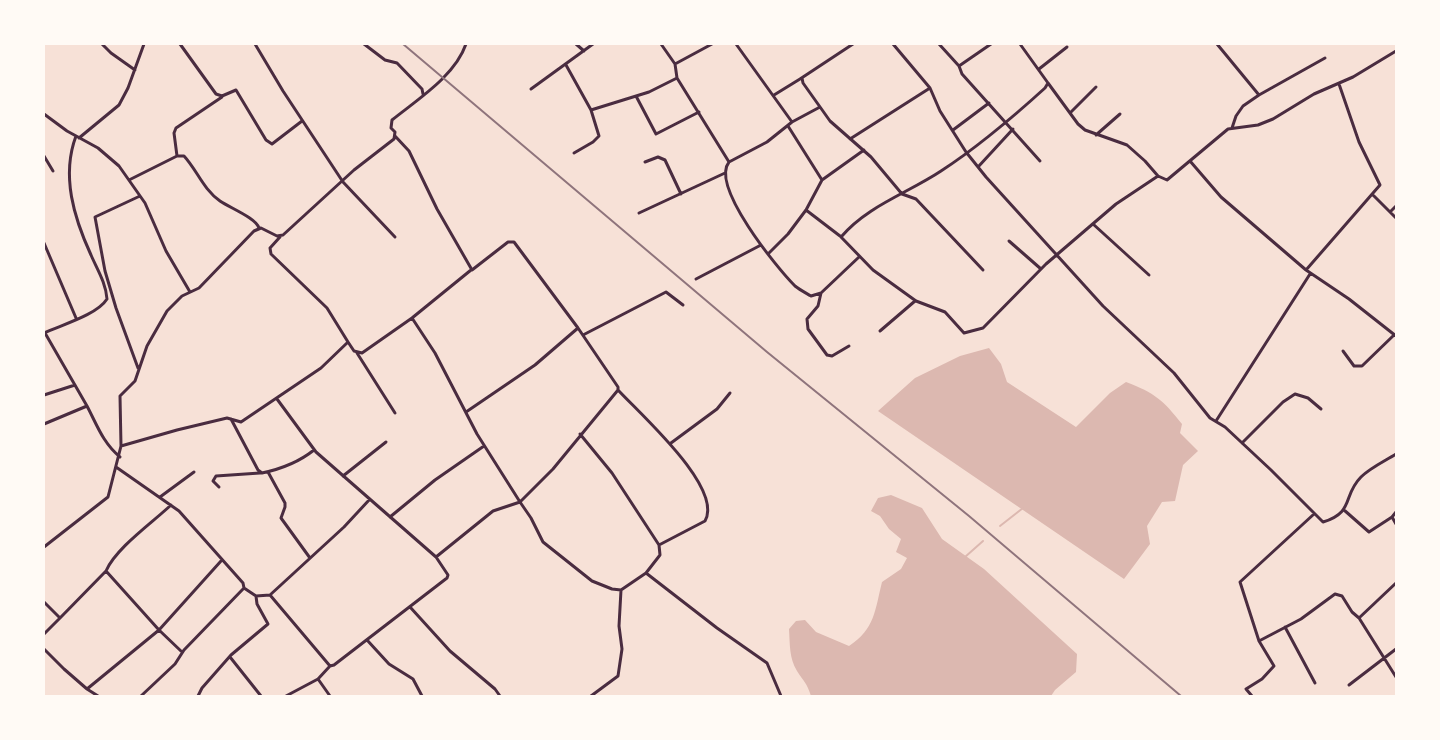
<!DOCTYPE html>
<style>
body{margin:0}
#map{position:relative;width:1440px;height:740px;overflow:hidden;background:#f7e1d7;font-family:Overpass,sans-serif}
canvas{display:block}
.frame{position:absolute;inset:0;border:45px solid #fffaf5;pointer-events:none}
</style>
<div id="map">
<canvas width="1440" height="740"></canvas>
<div class="frame"></div>
</div>
<script>
const ctx = document.querySelector('canvas').getContext('2d');
ctx.lineJoin = 'round';
function fill(path, color) { ctx.fillStyle = color; ctx.fill(path, 'evenodd'); }
function trace(path, color, width, dash) { ctx.strokeStyle = color; ctx.lineWidth = width; ctx.lineCap = dash ? 'butt' : 'round'; ctx.setLineDash(dash || []); ctx.stroke(path); }
fill(new Path2D(`
 M989,348l12,16 6,18 69,45 34,-34 16,-11c29,11 37,18 56,42l-2,9 18,18 -15,14 -8,36 -13,1 -15,24 3,18 -26,35 -246,-168 37,-33 45,-22z
 M891,495l31,13 20,31 42,30 93,85 -1,18 -21,18 -4,6h-240c-4,-13 -7,-14 -14,-25 -8,-13 -7,-27 -8,-42l7,-8 9,-1 11,12 33,14c26,-17 26,-36 33,-64l19,-13 6,-11 -11,-6 5,-13 -12,-10 -9,-13 -9,-5 7,-13z`), '#dcb8b0');
trace(new Path2D(`
 M1000,526l23,-18
 M965,557l18,-16`), '#dcb8b0', 2);
trace(new Path2D(`
 M102,44l9,9 24,17
 M180,44l36,50 6,2 14,-6 30,50 6,4 30,-23
 M255,44l28,47 60,91 52,55
 M364,44l21,16 12,3 25,26 1,5
 M576,44l8,7
 M736,44l56,78
 M853,44l-53,35 2,-1 1,5 27,38 41,36 31,37 14,5 67,71
 M893,44l37,44
 M939,44l20,22 3,8 78,87
 M1020,44l28,39 -3,5c-33,30 -67,59 -104,83 -33,22 -74,35 -100,66l32,33 43,31 29,11 19,21 19,-5 63,-64 70,-60 42,-28 9,4 61,-51 30,-4 15,-6 41,-25 39,-17 43,-26
 M1217,44l42,51
 M675,64l37,-20
 M566,65l25,45 58,-18 28,-14 -2,-14 -14,-20
 M959,66l32,-22
 M1039,69l28,-22
 M677,78l52,84
 M1048,83l30,41 7,6 42,15 18,16 13,15
 M531,89l62,-45
 M774,95l26,-16
 M636,96l20,38 43,-22
 M820,107l-28,15 -25,20 -38,20c-19,24 48,106 66,124 5,4 11,7 16,10l10,-3 38,-36
 M1071,112l25,-25
 M44,114l23,17 31,17 21,18 26,37 21,48 24,41
 M788,126l34,54
 M1232,128l4,-12 7,-10 16,-11 66,-37
 M953,130l36,-27
 M1096,135l24,-21
 M395,136l14,15 28,58 35,61 36,-28h6l64,86 40,59v3l-65,79 -33,33 11,16 12,24 49,39 20,8 9,1 25,-17 71,55 50,35 14,33
 M79,138l40,-33 9,-17 16,-44
 M850,139l80,-51 10,23 26,41 20,25 117,129 71,67 36,45 15,9 46,43 52,52c32,-10 19,-26 38,-45 9,-9 24,-16 35,-23
 M574,153l19,-11 6,-6 -8,-26
 M44,156l9,15
 M177,156h7c13,14 19,33 36,45 10,7 36,17 39,27
 M1190,161l31,36 85,73 43,29 47,37
 M645,162l13,-5 7,3 16,34
 M978,167l35,-38
 M129,180l48,-24 -3,-23 2,-5 46,-31
 M1372,194l18,18
 M1396,206l-6,6 6,6
 M806,210l34,26
 M639,213l86,-40
 M1093,224l56,51
 M1009,241l32,28
 M44,243l32,75
 M768,254l20,-20 18,-24 16,-30 42,-30
 M1306,270l74,-85 -21,-43 -20,-58
 M696,279l65,-34
 M821,293l-3,13 -11,13 1,10 19,26 5,1 17,-10
 M412,318l23,35 42,81 43,68 -27,9 -57,46
 M880,331l35,-30
 M44,333c17,-8 53,-18 63,-34 -1,-16 -10,-30 -16,-44 -17,-37 -30,-79 -15,-119
 M45,333c14,24 28,49 42,73 10,19 16,37 33,51
 M583,335l83,-43 17,13
 M348,342l6,9 8,2 50,-35 59,-48
 M1343,351l11,15h8l32,-31
 M357,353l38,60
 M138,368l-22,-60 -11,-37 -10,-54 45,-21
 M618,390c22,24 106,98 87,131l-46,24
 M44,395l31,-10
 M277,399l39,53 120,105 12,18 -1,3 -113,87 -4,1 -12,13 -32,17
 M466,412l69,-47 43,-37
 M231,419l27,51 4,3c19,-4 37,-11 52,-23
 M1216,421l94,-147
 M44,424l43,-18
 M580,434l32,39 47,72 1,10 -14,18
 M671,443l46,-34 13,-16
 M1242,443l41,-41 12,-8 13,4 13,11
 M121,446l-1,-50 15,-15 12,-35 20,-35 15,-15 17,-8 55,-57 7,-3 16,8 6,-1 71,-65 40,-31 1,-7 -4,-4 1,-8c26,-21 63,-44 74,-76
 M116,467l63,44 64,72 1,5 12,8 14,-1 74,-68 26,-28
 M268,472l17,31v4l-4,11 29,40
 M343,476l43,-34
 M219,487l-6,-6 3,-5 44,-3
 M160,497l34,-25
 M1344,510l25,22 23,-15 4,7
 M390,517l45,-37 49,-34
 M1392,517l4,-5
 M44,547l64,-50 13,-51 56,-16 50,-12 14,4 80,-54 27,-26 -21,-34 -56,-54 -1,-6 10,-11
 M106,571c10,-23 46,-48 65,-66
 M270,595l60,71
 M44,602l16,16 -16,16
 M410,607l40,44 45,38 5,7
 M60,618l46,-47 53,59 62,-69
 M1359,618l37,59
 M1285,627l30,56
 M367,640l22,24 24,15 9,17
 M1259,641l42,-22 34,-25 7,2 10,16 7,6 37,-35
 M44,649l20,20 23,20
 M230,657l31,39
 M318,679l12,17
 M1349,685l47,-36
 M98,696l-11,-7 72,-59 23,22
 M141,696l34,-32 9,-14 60,-62
 M198,696l4,-8 29,-33 37,-31 -11,-20 -1,-8
 M591,696l27,-20 4,-27 -3,-23 2,-36
 M1252,696l-6,-7 16,-10 12,-13 -15,-25 -19,-59 74,-68`), '#4a2c40', 3);
trace(new Path2D(`
 M403,44l364,308 202,164 212,180`), '#8f747c', 2);
</script>
